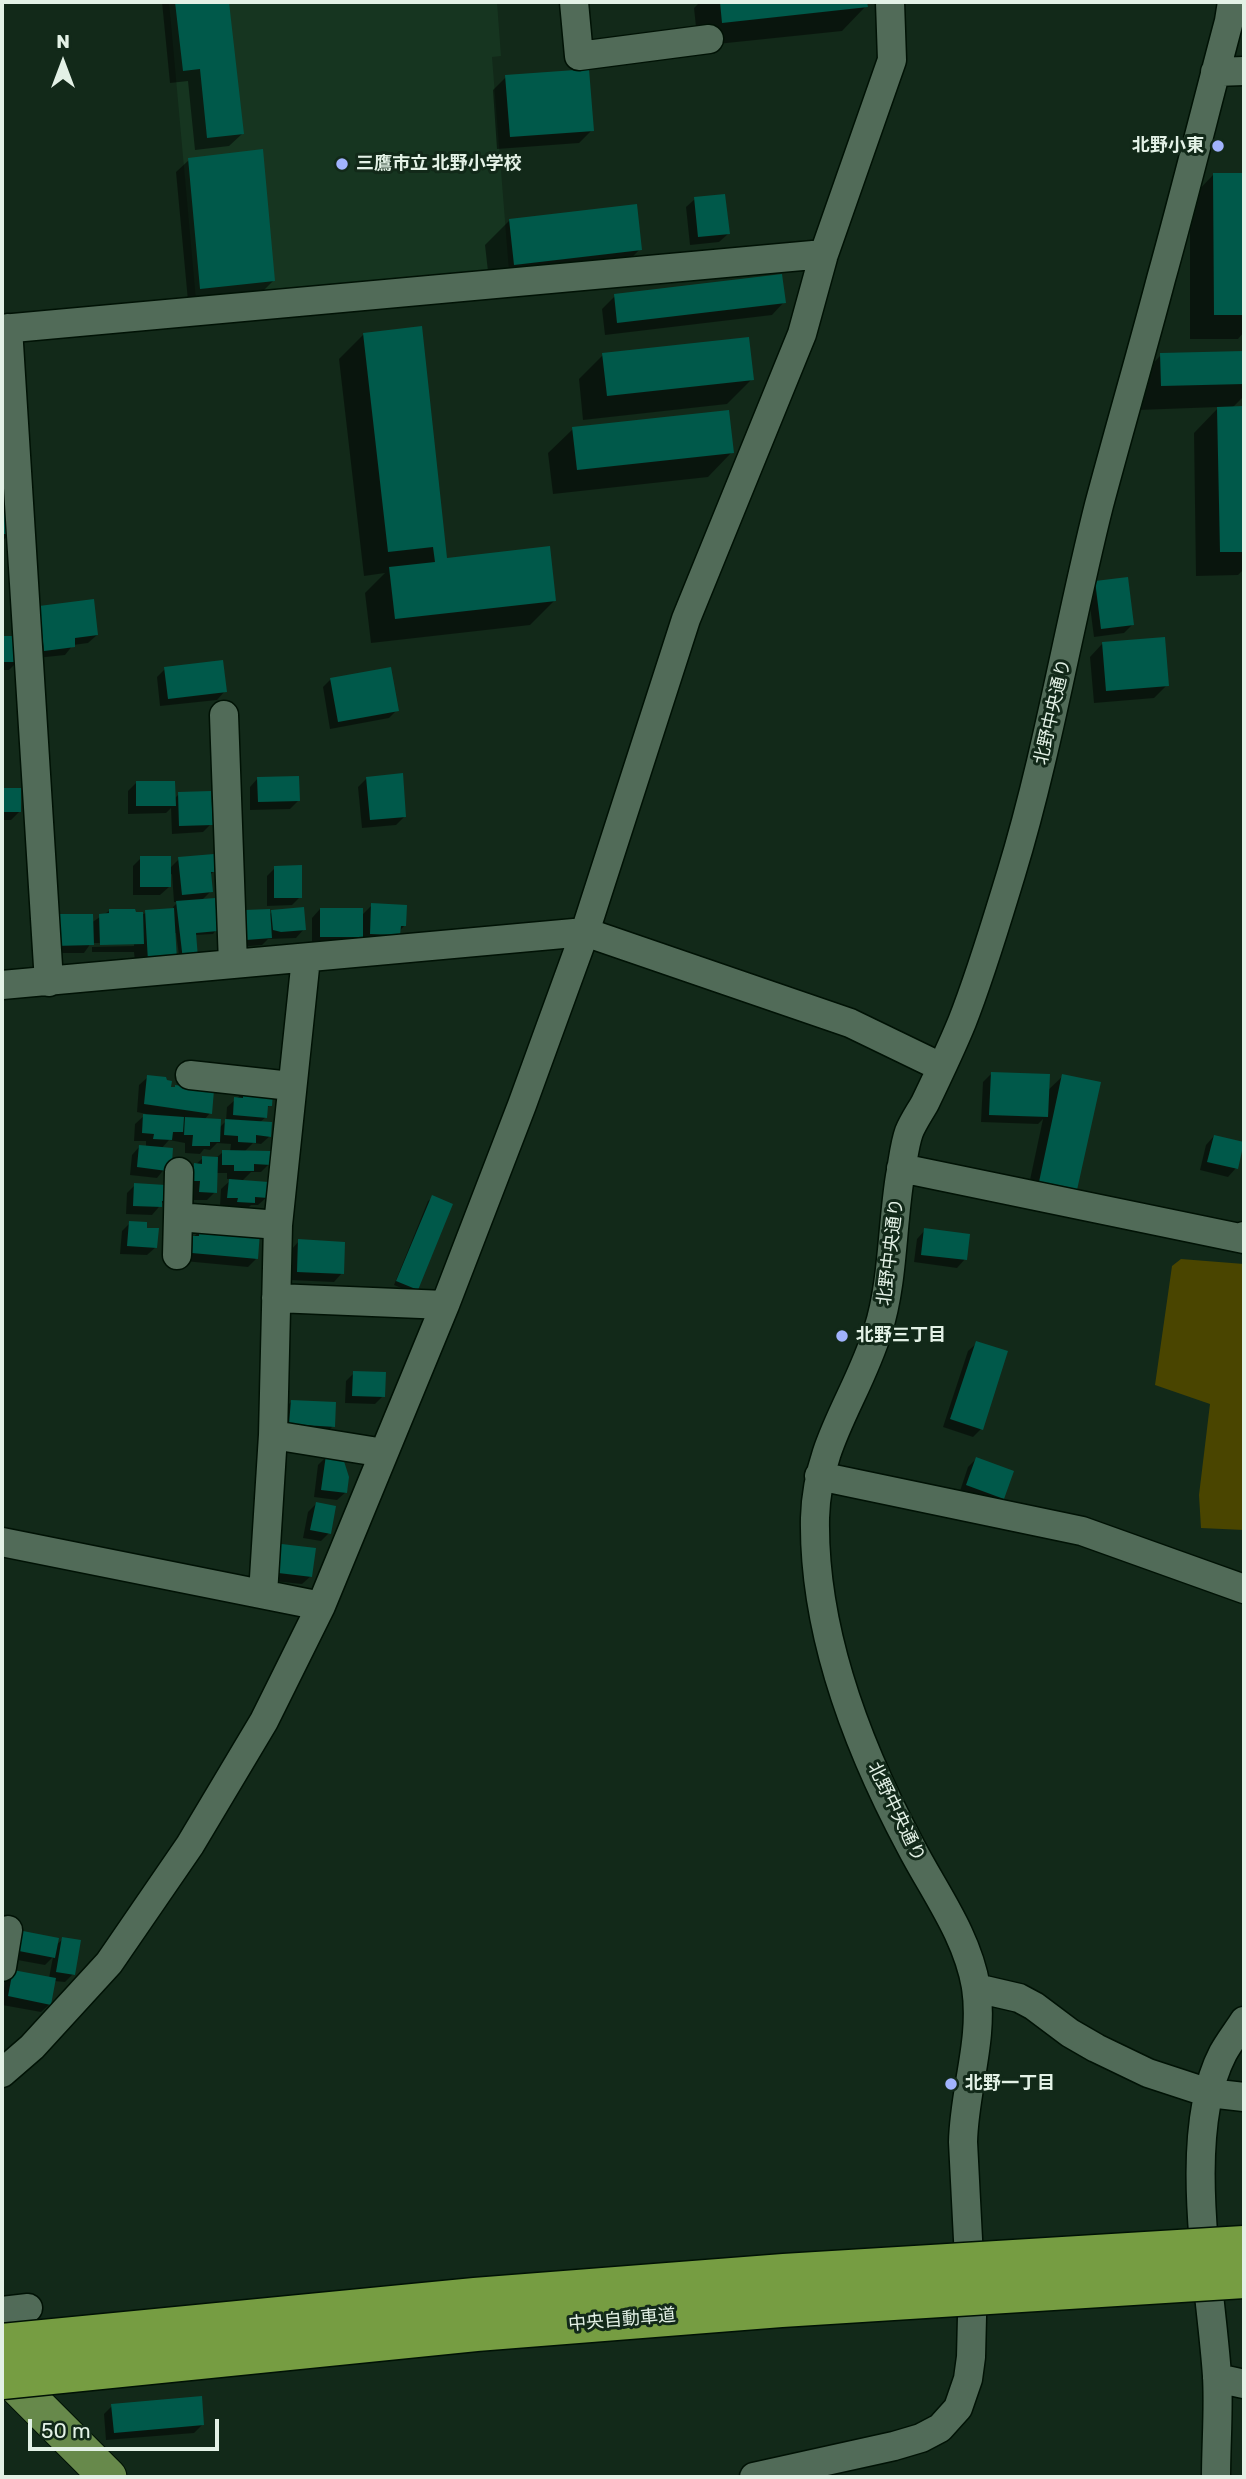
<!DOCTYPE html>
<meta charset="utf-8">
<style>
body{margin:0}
#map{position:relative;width:1246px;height:2479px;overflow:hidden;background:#122919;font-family:Rubik,sans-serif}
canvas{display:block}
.frame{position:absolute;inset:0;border:4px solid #e3f1e6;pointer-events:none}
.north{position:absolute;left:28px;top:28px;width:70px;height:70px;-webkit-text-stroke:5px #122919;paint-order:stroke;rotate:0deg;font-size:19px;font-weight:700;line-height:28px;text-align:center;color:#e3f1e6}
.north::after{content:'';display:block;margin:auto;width:24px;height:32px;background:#e3f1e6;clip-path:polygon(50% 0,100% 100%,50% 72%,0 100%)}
.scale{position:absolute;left:28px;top:2419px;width:191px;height:32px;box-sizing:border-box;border:4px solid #e3f1e6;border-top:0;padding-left:9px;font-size:21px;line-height:24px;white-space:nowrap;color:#e3f1e6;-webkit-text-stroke:5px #122919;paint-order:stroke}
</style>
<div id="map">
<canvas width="1246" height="2479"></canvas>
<div class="frame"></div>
<div class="north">N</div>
<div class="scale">50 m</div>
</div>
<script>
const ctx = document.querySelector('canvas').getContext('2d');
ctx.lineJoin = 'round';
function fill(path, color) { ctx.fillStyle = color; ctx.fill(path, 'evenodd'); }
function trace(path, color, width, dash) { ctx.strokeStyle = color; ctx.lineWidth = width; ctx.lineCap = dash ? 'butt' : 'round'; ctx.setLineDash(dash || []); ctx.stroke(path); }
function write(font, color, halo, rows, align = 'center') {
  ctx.font = font + ' Rubik,"Noto Sans JP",sans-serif'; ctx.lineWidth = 6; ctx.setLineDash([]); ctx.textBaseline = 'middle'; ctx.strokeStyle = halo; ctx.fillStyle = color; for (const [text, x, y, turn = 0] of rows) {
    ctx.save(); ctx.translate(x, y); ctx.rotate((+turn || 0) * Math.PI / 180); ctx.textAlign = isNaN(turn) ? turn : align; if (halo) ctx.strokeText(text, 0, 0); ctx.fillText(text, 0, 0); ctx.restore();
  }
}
fill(new Path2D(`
 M169,2h328l4,54 -9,1 17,214 -313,29z`), '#163520');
fill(new Path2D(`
 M1181,1259l63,5v266l-43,-2 -2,-33 11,-91 -55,-19 17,-119z`), '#4a4500');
fill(new Path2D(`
 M162,2h66l14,132 -13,12 -34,4 -7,-69 -18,2z
 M700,2h166v4l-24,25 -144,15 -4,-38z
 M506,77l86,53 -13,13 -82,6 -4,-59z
 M189,160l85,120 -13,13 -73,8 -12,-129z
 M1214,174h30v158l-6,7h-48v-140z
 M695,199l33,35 -9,8 -29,3 -4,-38z
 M509,221l131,28 -24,25 -126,15 -5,-44z
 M615,296l169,6 -12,13 -167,20 -3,-26z
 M364,334l82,226 108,41 -24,24 -159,18 -6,-50 20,-20 -21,3 -25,-217z
 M1244,353v43l-12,12h12v161l-6,6 -42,1 -2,-143 25,-26 -81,3 -1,-30 24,-25z
 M603,355l149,24 -25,25 -144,16 -4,-41z
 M573,429l159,23 -24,25 -155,17 -5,-41z
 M2,450l4,33 -4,4z
 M2,500h9v33l-9,8z
 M1096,582l36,43 -8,8 -30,4 -6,-46z
 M39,607l58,28 -9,8 -15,2 -8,10 -29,3z
 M2,638h15v24l-8,8h-7z
 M1102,644l65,41 -13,13 -60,5 -4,-46z
 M165,669l60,22 -8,9 -57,6 -3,-29z
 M331,679l66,31 -8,8 -59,11 -7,-42z
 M258,778l40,23 -8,8 -40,1v-23z
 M367,778l38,38 -9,9 -34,3 -4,-41z
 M136,783l38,16 5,-5 32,30 -8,8 -31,2 -1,-26 -5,5 -38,1v-23z
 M2,790h18v21l-9,9h-9z
 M141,858l28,11 10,-10 35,12 -4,4 1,16 -10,10 15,29 -3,4 -18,1 -15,28 -4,-30h-2l-38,40 -2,-21h-42v-5l42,-1v-3h-43l-7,10h-38l63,-42 35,3 2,-2 28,-2 -1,-3 5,-5h-4l-2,-28 -3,1v12l-9,8h-27v-29z
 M275,868l25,29 -8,8 -25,1v-30z
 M372,905l32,21 -14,16h-27v-7l-10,10h-41v-27l8,-9 41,7z
 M272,912l32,17 -8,9 -28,1 -6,6 -24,2z
 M991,1074l56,17 16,-15 13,113 -13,13 -36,-8 16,-75 -5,5 -57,-2 2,-40z
 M148,1077l62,36 -6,7 15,8 7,-7 1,-14 17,-15 26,13 -4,4v8l-7,6 11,13 -9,8 -8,-1 -9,9 25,12 -8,8h-10l-10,10 26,15 -9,8h-7l-6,6 -15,-1v-4h-10l1,-17 11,-10h-5v-6h-11l-1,19 -8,8h-15l-6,-27 17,-15h13l7,-6h7l1,-8 -14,-1 -7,7 -6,-1 -4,5 -15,-1v-10l-16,-3 -8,9 9,13 -13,16 -27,-3 2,-20 8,-9 6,1v-6h-12l1,-17 11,-10 -9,-2 2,-27z
 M1214,1136l22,32 -8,9 -28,-7 6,-25z
 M135,1185l29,16 -12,14 -26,-1 1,-21z
 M432,1198l-15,91 -4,4 -19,-8 34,-84z
 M130,1223l15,6 11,18 -9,8 -27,-1 2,-23z
 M925,1230l40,29 -8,9 -43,-6 3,-23z
 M200,1231l56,28 -8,8 -64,-6 7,-22z
 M299,1241l43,32 -8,9 -45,-2 2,-30z
 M977,1343l4,86 -8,8 -30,-10 25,-76z
 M354,1373l29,23 -8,8 -30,-1 1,-22z
 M291,1402l42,24 -8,8 -43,-2 1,-22z
 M326,1457l20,35 -9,8 -23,-3 4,-32z
 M976,1459l26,39 -8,9 -35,-13 9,-27z
 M316,1504l13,29 -8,8 -18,-3 5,-26z
 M266,1553l45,23 -9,8 -39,-4z
 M23,1933l32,13 8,-7 10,35 -8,8 -11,-1 -4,23 -9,8 -39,-7 3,-25 8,-8 36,6 4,-21 -8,8 -33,-6 3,-18z
 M112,2406l91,18 -9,9 -88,7 -2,-26z`), '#0007');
fill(new Path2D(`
 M175,2h54l15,132 -37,4 -7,-69 -17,2z
 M720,2h147l1,5 -146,16z
 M589,69l5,62 -84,6 -5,-62z
 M263,149l12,132 -75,8 -12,-131z
 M1213,173h31v142h-30z
 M725,194l5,40 -32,3 -4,-40z
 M637,204l5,46 -128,15 -5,-46z
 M782,274l4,29 -169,20 -3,-29z
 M422,326l25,232 103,-12 6,55 -161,18 -6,-52 46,-5 -2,-15 -45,5 -25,-219z
 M749,337l5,43 -147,16 -5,-43z
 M1244,351v33l-83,2 -1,-33z
 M1244,406v146h-24l-3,-145z
 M729,410l5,43 -157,17 -5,-43z
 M2,498h10v36h-10z
 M1128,577l6,48 -33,4 -6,-48z
 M94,599l4,36 -23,3v9l-31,4 -5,-45z
 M2,636h17v26h-17z
 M1165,637l4,49 -63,5 -4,-49z
 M223,660l4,32 -59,7 -4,-32z
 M391,667l8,44 -61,11 -8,-44z
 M403,773l3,44 -36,3 -4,-43z
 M299,776l1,25 -42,1 -1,-25z
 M136,781h39l1,25h-40z
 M2,788h19v24h-19z
 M211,791l2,34 -34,1 -1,-34z
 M214,854l1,18h-4l2,20 -31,3 -4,-38z
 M140,856h31v31h-31z
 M302,865v33h-28v-32z
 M215,898l3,33 -22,2 2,25 -15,2 -7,-59z
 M371,903l36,2 -1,21h-5l-1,9 -30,-1z
 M304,907l2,23 -25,2 -8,-2 -2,-20z
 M174,908l3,52 -29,1 -3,-51z
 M320,908h43v29h-43z
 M109,909h26l1,3h7l1,32 -44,1 -1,-31 10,-1z
 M270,909l2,29 -26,2 -2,-30z
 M54,914h39l1,31 -40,1z
 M991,1072l59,2 -2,43 -59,-2z
 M1062,1074l39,8 -24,108 -38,-8z
 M147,1075l19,2 1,3 5,1 -1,6h4v-2l39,5 -2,24 -68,-10z
 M243,1091l30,2 -1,13h-4l-1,12 -34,-3 1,-18 9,1z
 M143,1114l41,3 -1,15h-10l-1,8 -19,-1 1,-5 -12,-1z
 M185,1117l36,2 -1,23h-10v4h-18l1,-11h-9z
 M225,1119l47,3 -1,15 -15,-2v8l-18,-1v-6l-14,-1z
 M1214,1135l30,7 -6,27 -31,-7z
 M139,1145l34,3 -1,15 -4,-1 -1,9 -30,-4z
 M222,1150l49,1v14l-17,-1v7h-20v-6h-12z
 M202,1156l16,1 -1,36 -18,-1 1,-11h-7l1,-18 8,1z
 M229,1179l40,3 -1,16 -13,-1v6l-18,-1 1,-4h-11z
 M134,1183l32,2 -1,16h-3v6l-29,-1z
 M432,1195l21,9 -35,86 -22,-9z
 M129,1221l18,1v6h12l-2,20 -30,-2z
 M924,1228l46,6 -3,26 -46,-5z
 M199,1229l61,3 -2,27 -66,-6 1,-17h6z
 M298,1239l47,3 -1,32 -47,-2z
 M976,1341l32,10 -25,79 -33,-11z
 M353,1371l33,1 -1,25 -33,-1z
 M291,1400l45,2 -1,25 -46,-3z
 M326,1455l17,3 6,19 -2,16 -26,-3z
 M976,1457l38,14 -10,28 -38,-14z
 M316,1502l20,4 -5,28 -21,-4z
 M273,1543l43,5 -4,29 -42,-5z
 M23,1931l36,7 -4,20 -36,-7z
 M62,1937l19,3 -6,35 -19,-3z
 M13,1970l43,8 -5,27 -43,-9z
 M202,2396l2,29 -90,8 -3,-29z`), '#00594a');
const minor = new Path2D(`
 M574,2l5,54 130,-17
 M1215,72l29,-1
 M8,328l41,654
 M2,329l822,-75
 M224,715l9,249
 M2,985l583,-53 101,-313 116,-285 22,-80 68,-194 -2,-58
 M190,1075l101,11
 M901,1168l343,71v-3
 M179,1172l-1,45 100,8
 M177,1255l1,-38
 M276,1298l169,7
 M273,1435l111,18
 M819,1476l263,55 162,58
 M2,1542l319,64 -57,115 -74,124 -81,118 -77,84 -30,26
 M263,1594l10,-159 5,-210 28,-267
 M321,1606l124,-301 77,-200 63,-173 265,91 91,44
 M2,1967l6,-37
 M976,1988l43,10 15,8 36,27 26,15 52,25 61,20 35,4
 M2,2311l26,-3
 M1217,2378l27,6
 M754,2477l140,-31 27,-8 19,-10 18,-20 10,-29 3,-22 1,-40 -9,-175c1,-52 21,-102 13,-155 -9,-52 -41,-94 -65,-140 -53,-99 -98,-214 -96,-329 2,-76 42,-120 63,-188 15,-46 14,-105 22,-154 3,-14 4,-30 9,-44 4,-10 11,-20 16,-29 13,-27 26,-54 37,-81 19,-48 34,-99 49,-148 37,-121 57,-246 88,-369 20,-75 42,-150 62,-226 24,-86 45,-172 68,-258l3,-19
 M1216,2477c0,-33 3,-68 1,-101 -6,-92 -37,-240 6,-323 6,-11 14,-21 21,-32`);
const major = new Path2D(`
 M2,2371l106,106`);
trace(minor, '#001205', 31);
trace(major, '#001205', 39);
trace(minor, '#516b58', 28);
trace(major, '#67894b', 37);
const highwayBridge = new Path2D(`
 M2,2343l473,-46 309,-24 460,-28
 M2,2380l474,-48 305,-24 463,-29`);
trace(highwayBridge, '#001205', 41, []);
trace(highwayBridge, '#769d42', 38);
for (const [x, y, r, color] of [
 [1218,146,7,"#a1b3fd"],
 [342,164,7,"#a1b3fd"],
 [842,1336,7,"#a1b3fd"],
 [951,2084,7,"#a1b3fd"]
]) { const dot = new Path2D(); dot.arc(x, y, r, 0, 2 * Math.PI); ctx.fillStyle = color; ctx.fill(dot); trace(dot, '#122919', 2.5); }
write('bold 18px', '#e3f1e6', '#122919', [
 ["北野小東",1204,146,"right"],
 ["三鷹市立 北野小学校",356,164],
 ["北野三丁目",856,1336],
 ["北野一丁目",965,2084]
], 'left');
write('18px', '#e3f1e6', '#122919', [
 ["北野中央通り",1053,712,-77],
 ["北野中央通り",891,1252,-83],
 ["北野中央通り",896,1812,64],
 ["中央自動車道",622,2320,-5]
]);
</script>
